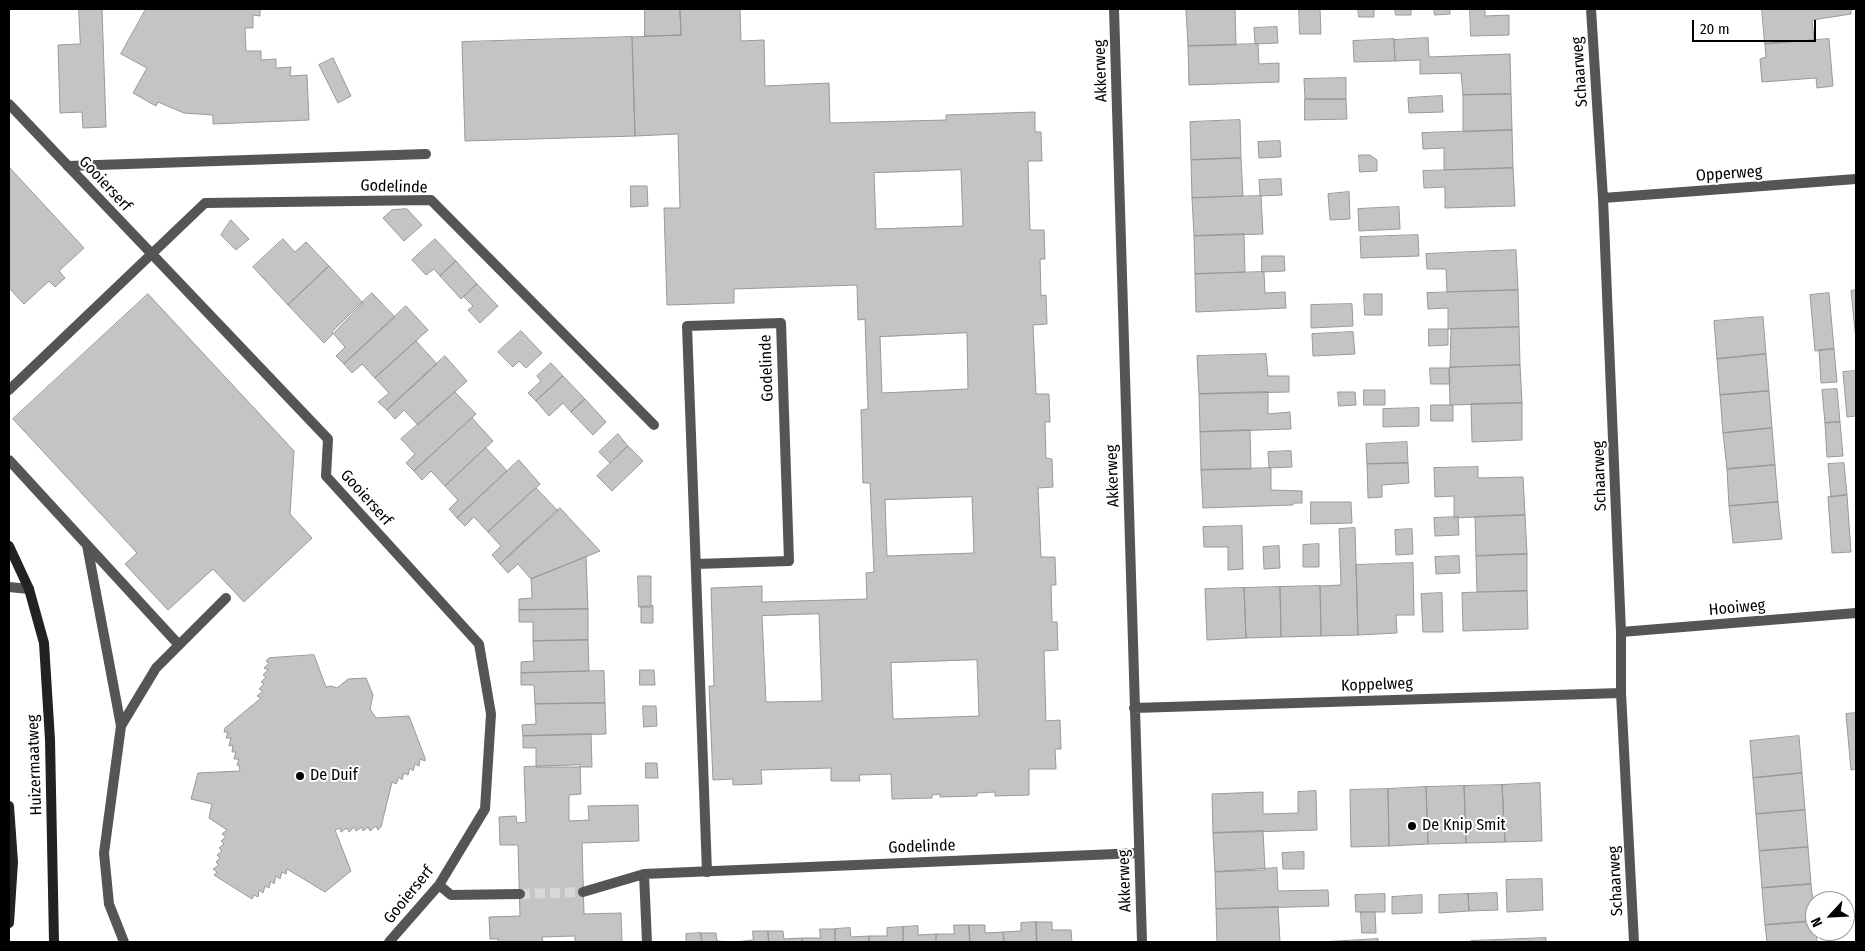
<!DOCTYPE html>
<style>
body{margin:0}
#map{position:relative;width:1865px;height:951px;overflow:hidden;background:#fff;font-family:"Fira Sans Condensed",sans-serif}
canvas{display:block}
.frame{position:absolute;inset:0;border:10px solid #000;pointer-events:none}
.north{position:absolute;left:1805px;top:891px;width:50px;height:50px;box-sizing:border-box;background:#fff;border:1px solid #999;border-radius:50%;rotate:245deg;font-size:14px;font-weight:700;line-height:20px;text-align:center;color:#000}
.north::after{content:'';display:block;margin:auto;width:18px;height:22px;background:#000;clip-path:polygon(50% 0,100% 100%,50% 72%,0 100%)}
.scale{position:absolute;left:1692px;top:20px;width:124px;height:22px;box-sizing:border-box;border:2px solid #000;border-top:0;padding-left:6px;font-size:15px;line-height:18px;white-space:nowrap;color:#000;-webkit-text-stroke:4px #fff;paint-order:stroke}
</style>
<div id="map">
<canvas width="1865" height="951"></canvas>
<div class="frame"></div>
<div class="north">N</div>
<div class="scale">20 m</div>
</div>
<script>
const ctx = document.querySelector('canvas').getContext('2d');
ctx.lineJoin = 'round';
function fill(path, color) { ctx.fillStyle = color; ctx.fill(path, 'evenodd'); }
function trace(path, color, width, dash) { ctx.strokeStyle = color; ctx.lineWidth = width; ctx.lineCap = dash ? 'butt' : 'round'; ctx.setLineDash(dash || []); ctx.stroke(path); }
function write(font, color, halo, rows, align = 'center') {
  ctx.font = font + ' "Fira Sans Condensed",sans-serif'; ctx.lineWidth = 4; ctx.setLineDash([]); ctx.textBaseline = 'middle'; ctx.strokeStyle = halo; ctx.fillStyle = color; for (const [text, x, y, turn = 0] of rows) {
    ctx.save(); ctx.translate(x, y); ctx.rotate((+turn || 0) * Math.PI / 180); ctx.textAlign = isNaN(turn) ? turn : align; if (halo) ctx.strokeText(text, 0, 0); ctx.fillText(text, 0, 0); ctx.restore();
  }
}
const building = new Path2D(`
 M79,9h23l4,118 -23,1 -1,-16 -22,1 -2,-68 22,-1z
 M146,9h114v7l-7,-1v13h-8l1,23h15v9l15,-1v9l15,-1 -1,9 17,-1 2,45 -96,4v-9l-29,-2 -26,-11 -2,4 -23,-13 14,-25 -26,-14z
 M645,9h35l1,26 -36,1z
 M680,9h60l1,32 23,-1 1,46 64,-3 1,40 116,-3v-5l89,-3v20h6l1,29h-14l2,69h14l1,29h-5l1,37 5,-1 1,29 -14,1 3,69h13l1,28h-5l1,36 6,1 1,28 -15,1 3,69h14l1,28h-5l1,37h5l1,28 -14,1 2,70 14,-1 1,29h-6l1,20h-27v26l-34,1v-4l-18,1v3l-37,1v-3l-8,1v3l-40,1 -1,-25 -32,1 1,6h-29v-13l-70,2 1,14 -29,1v-6l-20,1 -4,-94h5l-3,-98 51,-2v16l105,-3 -1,-26 8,-1 -4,-89h-7l-2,-73 7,-1 -3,-90 -7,1 -1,-35 -123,4v14l-67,2 -3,-97h16l-2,-74 -43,2 -3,-99 49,-2zM961,170l2,56 -87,3 -2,-56zM967,333l1,56 -86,4 -2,-56zM972,497l2,56 -87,3 -2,-56zM819,614l3,87 -56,1 -4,-86zM977,660l2,56 -86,3 -2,-56z
 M1235,9l1,36 -48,1 -2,-36z
 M1299,9h21l1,25h-21z
 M1358,9h16v8h-15z
 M1395,9h16v6h-15z
 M1434,9h16v5l-15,1z
 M1470,9h15v7l24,-1v20l-38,1z
 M1762,9h89v5l-39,6 2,20 -49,4z
 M1277,27l1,16 -23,1 -1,-16z
 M632,37l3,99 -170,5 -3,-99z
 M1428,38l1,19 81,-3 1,40 -48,1 -2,-22 -41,1v-14l-25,1 -1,-21z
 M1394,39l1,22 -41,1 -1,-21z
 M1829,39l4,47 -16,2 -1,-10 -54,4 -2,-23 6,-2 -1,-13z
 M1258,44l1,20 20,-1v19l-90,3 -1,-39z
 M333,58l18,38 -13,7 -19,-38z
 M1346,78v21h-41l-1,-20z
 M1511,94l1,36 -49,2v-37z
 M1442,96l1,16 -34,1 -1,-15z
 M1305,99h41l1,20 -42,1z
 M1240,120l1,38 -50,2 -1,-38z
 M1512,130l1,38 -69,2v-22l-21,1 -1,-16z
 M1280,141l1,16 -22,1 -1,-16z
 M1359,155h11l7,5v11l-17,1z
 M1241,158l2,38 -51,2 -1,-38z
 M9,167l75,81 -25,23 6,7 -10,9 -6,-6 -25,23 -15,-16z
 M1513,168l2,38 -70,2v-21l-21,1 -1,-17z
 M1281,179l1,16 -22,1 -1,-16z
 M631,186h16l1,20 -17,1z
 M1349,192l1,27 -20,1 -2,-26z
 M1261,196l2,38 -69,2 -2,-38z
 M1399,207l1,22 -41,2 -1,-22z
 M407,209l15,16 -18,16 -21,-23 9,-8z
 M231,220l18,19 -13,11 -15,-15z
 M1244,234l1,38 -50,2 -1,-38z
 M1418,235l1,21 -58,2 -1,-21z
 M283,239l12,13 11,-10 23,24 -41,39 -35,-38z
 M435,239l21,22 -16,15 -6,-7 -8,6 -14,-15z
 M1516,250l2,40 -71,2 -1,-23h-19l-1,-15z
 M1262,256h22l1,15 -23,1z
 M456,261l21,23 -16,15 -21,-23z
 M329,266l34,37 -39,40 -36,-38z
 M1264,272l1,21 20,-1 1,16 -90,4 -1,-38z
 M477,284l21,22 -18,17 -12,-13 5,-4 -9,-9z
 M1518,290l1,37 -71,2v-21l-20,1 -1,-16z
 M1856,290v50l-5,-49z
 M372,293l23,24 -51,47 -8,-8 9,-9 -13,-15z
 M1829,293l5,56 -19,2 -5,-56z
 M148,294l146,157 -4,63 22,24 -68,64 -31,-33 -45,41 -43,-46 12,-11 -124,-134z
 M1364,294h18v21h-17z
 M1352,304l1,22 -42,2v-23z
 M406,306l22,24 -53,48 -13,-14 -10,9 -8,-9z
 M1763,317l3,37 -49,5 -3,-38z
 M1519,327l1,38 -70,2 1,-38z
 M1429,329h19v16l-19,1z
 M521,331l21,22 -16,15 -7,-7 -6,6 -15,-15z
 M1353,332l2,22 -42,2 -1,-22z
 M416,341l21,23 -50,46 -9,-8 11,-9 -14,-15z
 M1834,349l3,33 -16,1 -2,-33z
 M1266,354l2,22h21v16l-90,2 -2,-38z
 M1766,354l3,37 -49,4 -3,-36z
 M445,356l22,25 -49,44 -14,-15 -9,9 -8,-9z
 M551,363l12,13 -27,25 -8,-8 13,-12 -4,-5z
 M1520,365l2,38 -72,2 -1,-37z
 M1430,368h19l1,16h-19z
 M1856,371v45l-9,1 -4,-45z
 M563,376l22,23 -14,13 -8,-9 -14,13 -13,-15z
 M1837,389l3,33 -15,1 -3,-33z
 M1364,390h21v15h-21z
 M1769,391l3,37 -49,5 -3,-38z
 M455,392l21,22 -62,57 -8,-8 9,-9 -14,-15z
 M1268,392v22l22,-2 1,17 -91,3 -1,-38z
 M1338,392h17l1,13 -17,1z
 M585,399l21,23 -13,13 -22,-23z
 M1522,403v37l-50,2 -1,-38z
 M1431,405h22v16h-22z
 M1419,408v18l-36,1v-18z
 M472,418l21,23 -48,45 -14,-15 -9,9 -8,-9z
 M1840,422l3,34 -16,1 -2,-34z
 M1772,428l3,37 -48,4 -4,-36z
 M1250,430l1,39 -50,1 -1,-38z
 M618,434l10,12 -18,17 -11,-11z
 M1407,442l1,21 -41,1 -1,-20z
 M628,446l15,15 -31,30 -15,-15z
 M486,448l21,23 -50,47 -8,-9 9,-9 -13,-14z
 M1291,451l1,16 -23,1 -1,-16z
 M519,460l21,24 -52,48 -14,-15 -9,9 -8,-8z
 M1408,463l1,20 -27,2v12l-14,1 -1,-34z
 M1844,463l3,32 -16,2 -3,-33z
 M1775,465l3,37 -49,4 -2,-37z
 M1478,467v11l45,-1 2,38 -71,3v-22l-19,1 -1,-29z
 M1271,468v22l31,1v12h-9v2l-90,3 -2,-38z
 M536,488l22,23 -58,53 -8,-9 9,-9 -13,-14z
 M1847,495l4,57 -19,1 -4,-56z
 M1311,502h40l1,21 -41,1z
 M1778,502l4,37 -49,4 -4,-37z
 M560,508l40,43 -69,28 -13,-15 -10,9 -8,-9z
 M1525,515l2,39 -51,2 -1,-39z
 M1458,517l1,18 -24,1 -1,-18z
 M1242,526l1,43 -15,1v-23h-24l-1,-20z
 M1355,528l3,107 -37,1 -1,-50 21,-1 -2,-56z
 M1412,529l1,25 -17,1 -1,-25z
 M1319,544v23h-16v-22z
 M1279,546l1,22 -16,1 -1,-22z
 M1527,554v37l-50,1 -1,-36z
 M1459,556l1,17 -24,1 -1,-17z
 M586,557l2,52 -69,1v-11l13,-1 -1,-19z
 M1413,563l1,52h-18l1,18 -39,2 -2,-70z
 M638,576h13v31h-12z
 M1320,586l1,50 -40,1 -1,-50z
 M1280,587l1,50 -35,1 -2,-50z
 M1244,588l2,50 -39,2 -2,-51z
 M1527,591l1,38 -65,2 -1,-38z
 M1442,593l1,39h-20l-2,-38z
 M653,606v17h-12v-16z
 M588,609v31l-55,1v-19h-14v-12z
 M588,640l1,31 -68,2v-11l13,-1 -1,-20z
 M314,655l12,32 5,-1 6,2 11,-9 18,-1 7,17 -3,14 6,9 33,-2 16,42v3l-5,-2 -1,7 -4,-2 -2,7 -3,-3 -2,7 -4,-2 -2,7 -3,-3 -3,7 -4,-2 -11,45 -3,3 -2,-4 -6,5 -2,-4 -5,4 -1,-4 -6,4 -2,-4 -5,5 -2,-4 -6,4 -1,-4 -5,2 16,41 -26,21 -38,-23 -1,5 -4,-2 -2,7 -4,-3 -2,8 -3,-3 -2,7 -4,-2 -2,7 -4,-3 -1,7 -4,-2 -2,4 -38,-24 3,-3 -4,-3 6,-4 -3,-3 4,-4 -3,-3 5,-4 -3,-3 5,-4 -3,-3 5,-4 -4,-3 5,-4 -18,-12 3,-14 -21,-5 7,-26 42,-2 -1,-6h-2l2,-6h-5l2,-7h-4l1,-7 -4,1 2,-8h-5l2,-6h-4l1,-4 36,-30 -4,-2 6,-5 -4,-2 5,-5 -3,-2 5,-5 -3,-2 5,-5 -4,-2 5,-5 -3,-2 3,-3z
 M640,670h14l1,15h-15z
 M604,671l1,32 -70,1 -1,-19h-13v-12z
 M605,703l1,31 -83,2 -1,-11 14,-1 -1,-20z
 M643,706h13l1,20 -13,1z
 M1856,713v56l-5,1 -5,-56z
 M591,734l1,33h-56v-19h-13v-12z
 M1799,736l3,37 -49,5 -3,-37z
 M646,763h11l1,15h-12z
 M580,765l1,29 -12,1v26l20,-1 -1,-14 50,-1 1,36 -57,2 2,71 37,-1 1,29h-47v-6l-33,1 1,5h-45v-3h-8l-1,-22 31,-1 -2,-71h-18l-1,-28 17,-1 1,7 9,-1 -2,-55z
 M1802,773l3,37 -49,4 -3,-36z
 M1540,783l2,58 -37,1 -3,-57z
 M1502,785l3,57 -39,1 -2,-57z
 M1464,786l2,57 -38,1 -2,-57z
 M1426,787l2,57 -39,2 -1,-57z
 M1388,789l1,57 -38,1 -1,-57z
 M1316,791l1,39 -104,3 -1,-39 51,-2v22l35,-1v-21z
 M1805,810l3,37 -49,4 -3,-37z
 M1263,831l2,39 -50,2 -2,-39z
 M1808,847l3,37 -49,4 -3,-37z
 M1304,852v17h-21l-1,-16z
 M1277,868l1,23 50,-1 1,16 -113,3 -1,-37z
 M1542,879l1,31 -36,2 -1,-32z
 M1811,884l4,37 -50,4 -3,-37z
 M1497,893l1,17 -29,1 -1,-17z
 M1385,894v18h-29l-1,-17z
 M1468,894l1,17 -30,2v-18z
 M1422,895v18l-30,1v-17z
 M1278,907l2,35h-63l-1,-33z
 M1361,912h14l1,21h-14z
 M1815,921l2,21h-50l-2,-17z
 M1036,922h16v8h19l1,12h-35z
 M1036,922l1,20h-33l-1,-10 18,-1v-8z
 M954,925h15l1,17h-34v-8h18z
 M969,925h16v8l18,-1 1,10h-34z
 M918,926v9l18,-1v8h-33v-15z
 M903,927v15h-34v-6h18v-8z
 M850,928l1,9 18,-1v6h-34v-13z
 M820,929h15v13h-33v-4h18z
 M753,931h15l1,11h-34l18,-2z
 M768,931h15l1,8 18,-1v4h-33z
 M701,933l1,9h-16v-8z
 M701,933h15l1,8 18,1h-33z
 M1546,938v4h-75v-1z
 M1378,939v3h-57z`);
fill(building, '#c4c4c4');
trace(building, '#999', 1);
trace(new Path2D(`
 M520,894l63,-2`), '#d9d9d9', 10, [10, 5]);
trace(new Path2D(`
 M68,166l358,-12
 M696,564l93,-3 -8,-238 -94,3 20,546`), '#555', 10);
trace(new Path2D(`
 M1114,9l28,933
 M1591,9l12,189 18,434v61l13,249
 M9,104l319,335 -2,37 153,168 12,70 -6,95 -46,76 -50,57
 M1603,198l253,-19
 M9,390l196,-187 226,-3 223,225
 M9,460l170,185
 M87,545l34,181 -17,127 5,51 15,38
 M9,587l20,2
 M1621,632l235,-19
 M1134,708l487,-15
 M121,726l35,-58 70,-70
 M644,874l3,68
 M439,885l12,10 69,-1
 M583,892l61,-18 495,-21`), '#555', 10);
trace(new Path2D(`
 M9,546l20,43 15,54 6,97 4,202
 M9,806l4,56 -4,61`), '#222', 10);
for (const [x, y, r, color] of [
 [300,776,5,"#000"],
 [1412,826,5,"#000"]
]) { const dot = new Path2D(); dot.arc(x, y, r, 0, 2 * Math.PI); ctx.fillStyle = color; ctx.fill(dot); trace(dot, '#fff', 2); }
write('16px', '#000', '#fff', [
 ["Akkerweg",1101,71,-92],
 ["Schaarweg",1580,72,-94],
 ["Opperweg",1729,174,-4],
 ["Gooierserf",105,184,47],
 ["Godelinde",394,187,2],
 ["Godelinde",767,368,-92],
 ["Akkerweg",1113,476,-92],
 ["Schaarweg",1600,476,-92],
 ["Gooierserf",366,498,48],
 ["Hooiweg",1737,608,-5],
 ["Koppelweg",1377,685,-2],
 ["Huizermaatweg",35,765,-92],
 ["Godelinde",922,847,-2],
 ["Akkerweg",1125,881,-92],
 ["Schaarweg",1616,881,-93],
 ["Gooierserf",409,895,-51]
]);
write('16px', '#000', '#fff', [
 ["De Duif",310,776],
 ["De Knip Smit",1422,826]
], 'left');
</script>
